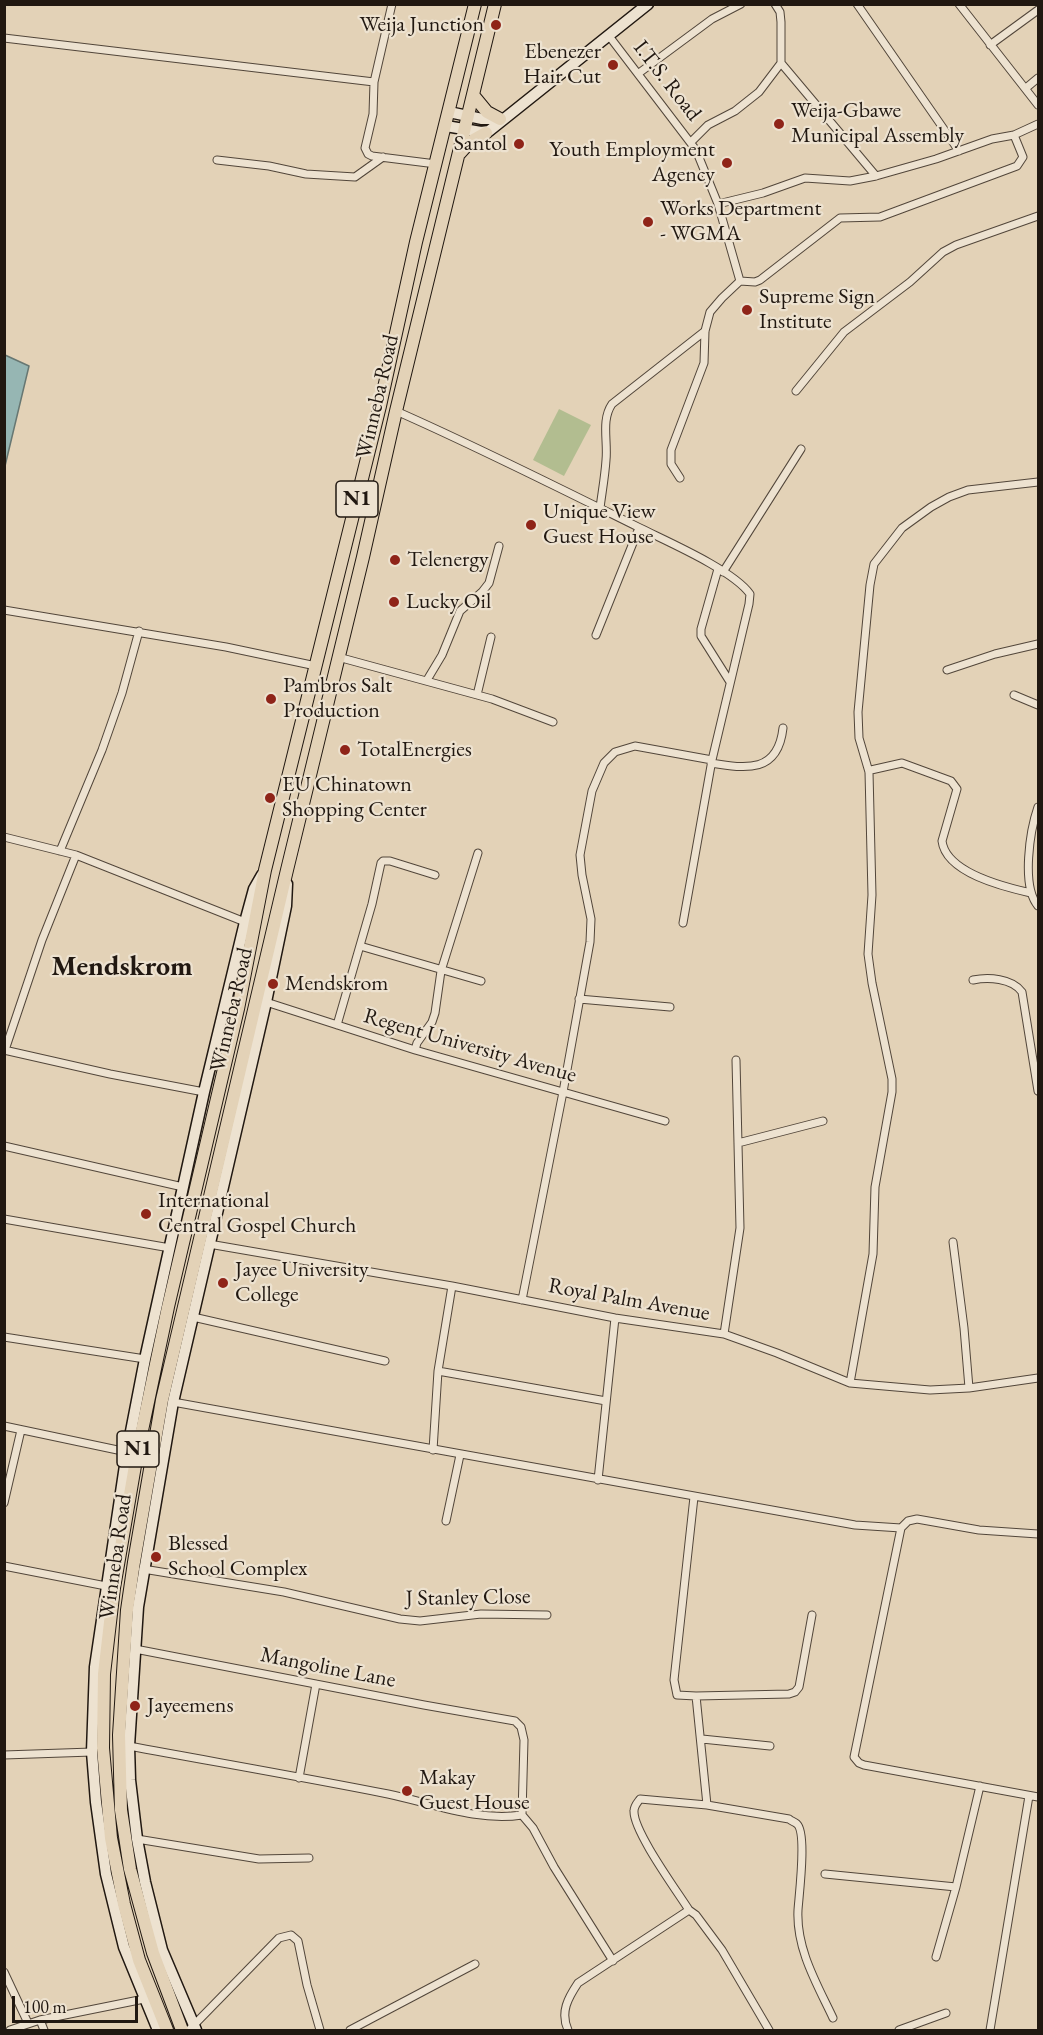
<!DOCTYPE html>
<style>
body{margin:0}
#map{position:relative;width:1043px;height:2035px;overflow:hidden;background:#e3d2b7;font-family:"EB Garamond",serif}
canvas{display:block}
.frame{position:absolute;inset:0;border:6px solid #211811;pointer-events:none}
.scale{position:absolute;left:12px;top:1996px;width:126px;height:27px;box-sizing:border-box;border:3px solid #211811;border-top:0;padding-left:8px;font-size:18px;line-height:21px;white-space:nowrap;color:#211811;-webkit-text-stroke:4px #ede2d0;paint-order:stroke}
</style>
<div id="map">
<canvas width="1043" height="2035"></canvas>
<div class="frame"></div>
<div class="scale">100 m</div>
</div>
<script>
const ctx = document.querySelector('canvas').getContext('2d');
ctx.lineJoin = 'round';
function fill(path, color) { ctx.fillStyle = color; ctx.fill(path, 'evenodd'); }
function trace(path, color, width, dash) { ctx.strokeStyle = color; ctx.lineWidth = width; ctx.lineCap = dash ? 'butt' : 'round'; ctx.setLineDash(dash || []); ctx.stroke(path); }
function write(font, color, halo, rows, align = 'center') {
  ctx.font = font + ' "EB Garamond",serif'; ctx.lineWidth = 4.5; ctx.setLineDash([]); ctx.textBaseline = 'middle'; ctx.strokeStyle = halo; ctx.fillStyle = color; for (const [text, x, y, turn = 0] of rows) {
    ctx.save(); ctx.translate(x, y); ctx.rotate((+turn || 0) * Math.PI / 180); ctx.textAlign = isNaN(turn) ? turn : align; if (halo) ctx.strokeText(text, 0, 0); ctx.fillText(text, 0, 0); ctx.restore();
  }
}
fill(new Path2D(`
 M559,409l32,16 -27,51 -31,-16z`), '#b2bd90');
const water = new Path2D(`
 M5,355l24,11 -24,100 -1,-111z`);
fill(water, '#96b6b3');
trace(water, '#677772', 1.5);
const street = new Path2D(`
 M392,4l-18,78 -1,32 -8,34 3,6 4,2 64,8
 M775,4l5,8 1,10v41l95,113
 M857,4l102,147
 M959,4l79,101
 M609,36l87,114 22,54 22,77 -18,17 -12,14 -5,19 -1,32 -33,87v14l9,14
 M4,38l370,44
 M990,45l48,-35
 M639,73l73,-54 29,-15
 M1026,88l12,-10
 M691,142l17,-17 27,-14 24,-19 22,-29
 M217,160l52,6 37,8 49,3 28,-20
 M718,204l45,-11 42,-15 45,3 26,-5 60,-17 56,-20 22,-4 24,-11
 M740,281l15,1 5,-2 80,-62 40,-1 137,-51 6,-9 -9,-22
 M796,391l48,-59 66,-50 33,-30 13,-7 82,-29
 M396,411c82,36 163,77 244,117 28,14 93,42 110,66l-1,10 -37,156 -29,163
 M600,508c2,-16 5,-32 6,-48 2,-19 -5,-40 6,-56l93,-73
 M718,569l-17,60v7l29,46
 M723,572l78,-123
 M4,610l222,37 90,19
 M596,635l43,-107
 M338,657l154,42 61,23
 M947,670l48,-16 43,-10
 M427,680l15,-25 18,-44 22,-19 7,-9 10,-37
 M477,695l14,-58
 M1014,695l24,10
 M711,763c36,6 67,10 72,-35
 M869,772l2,-2 31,-7 49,18 6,8 -15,52c4,32 62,46 89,52
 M1038,807c-8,23 -17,79 0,99
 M4,837l72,18 169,67
 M60,851l42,-101 20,-57 17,-62
 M360,946l121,35
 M973,980c15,-3 39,-2 49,12l16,99
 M579,999l91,8
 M266,1002l149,48 250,71
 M337,1025l35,-121 9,-41 2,-2h7l45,14
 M4,1050l106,24 94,18
 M5,1050l37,-110 34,-85
 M415,1050l2,-7 15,-21 3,-9 6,-42 37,-118
 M738,1143l85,-22
 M4,1146l179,41
 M4,1219l166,29
 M953,1242l11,86 5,60
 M209,1244l243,42 163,32 109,16 53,19 73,30 80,7 39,-2 69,-10
 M522,1300l41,-208 27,-150 1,-23 -9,-44 -2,-20 12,-64 12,-28 11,-11 20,-6 77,14
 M193,1317l192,44
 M724,1334l16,-106 -4,-168
 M4,1337l141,22
 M438,1371l168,30
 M850,1383l23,-129 2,-67 17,-95v-13l-20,-96 -4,-29 4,-59 -3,-123 -10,-34 -1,-26 12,-127 4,-21 28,-36 29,-21 18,-10 19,-7 70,-8
 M173,1402l682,123 46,3
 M4,1426l123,26
 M433,1450l5,-79 14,-85
 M598,1480l17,-162
 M694,1497l-20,183 3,15 19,1 11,109
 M4,1503l17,-73
 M446,1521l14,-66
 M1038,1534l-59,-4 -62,-11 -9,2 -7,7 -47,229 5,6 5,2 174,32
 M4,1566l102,20
 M143,1569l141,23 116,27 20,2 61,-7 66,1
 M135,1649l289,56 91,16 6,6 3,13 -2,75 11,13 21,39 59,94
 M696,1696l93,-2 6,-2 4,-5 13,-72
 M702,1739l68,7
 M129,1746c86,16 173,31 259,48 44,9 89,28 134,21
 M4,1755l88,-3
 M299,1778l17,-94
 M137,1839l122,20 50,-1
 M825,1874l131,13
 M936,1957l20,-70 24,-101
 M4,1972l24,51
 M40,2020l4,10
 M10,2030l30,-10 104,-21
 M189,2030l90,-92 12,-3 7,6 9,44 13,45
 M350,2030l125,-66
 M568,2030c-8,-18 0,-32 10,-47l111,-73
 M769,2030l-47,-80 -26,-35 -7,-5c-12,-19 -56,-79 -55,-99 0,-5 3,-8 6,-12l67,6 82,14c2,2 6,3 8,5 10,9 2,71 1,86 -2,39 19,74 35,108
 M899,2030l47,-17
 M990,2030l39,-234`);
const secondary = new Path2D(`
 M449,112l33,7h19
 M446,126l35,6 8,-1 159,-127
 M158,2030l-34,-83 -18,-73 -10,-72 -4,-50 3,-85 32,-215 18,-93 59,-267 41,-170 9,-33 8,-14
 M196,2030l-34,-80 -17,-68 -8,-43 -7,-59 -1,-34 9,-139 35,-205 93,-400 20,-96 1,-22`);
const highway = new Path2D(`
 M473,95l14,17 13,7
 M460,153l10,-11 16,-9
 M167,2030l-28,-70 -15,-56 -13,-66 -8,-90 1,-74 10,-86 23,-134 31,-147 70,-298 27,-139 115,-464 36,-164 59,-238
 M182,2030l-29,-77 -23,-84 -9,-59 -2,-75 8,-125 7,-48 28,-162 125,-530 76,-313 33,-146 99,-407`);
trace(street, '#52463a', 9);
trace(secondary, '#211811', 13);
trace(highway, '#211811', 14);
trace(street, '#ede2d0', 7);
trace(secondary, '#ede2d0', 10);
trace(highway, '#e3d2b7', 12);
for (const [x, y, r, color] of [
 [496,25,6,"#8f2418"],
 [613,65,6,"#8f2418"],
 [779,124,6,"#8f2418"],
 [519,144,6,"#8f2418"],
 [727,163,6,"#8f2418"],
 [648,222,6,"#8f2418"],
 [747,310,6,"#8f2418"],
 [531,525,6,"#8f2418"],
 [395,560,6,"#8f2418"],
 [394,602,6,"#8f2418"],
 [271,699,6,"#8f2418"],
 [345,750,6,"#8f2418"],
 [270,798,6,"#8f2418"],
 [273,984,6,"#8f2418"],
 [146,1214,6,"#8f2418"],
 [223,1283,6,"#8f2418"],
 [156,1557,6,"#8f2418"],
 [135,1706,6,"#8f2418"],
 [407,1791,6,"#8f2418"]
]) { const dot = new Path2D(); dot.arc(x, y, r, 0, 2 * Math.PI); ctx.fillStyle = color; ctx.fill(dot); trace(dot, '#ede2d0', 2); }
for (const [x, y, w] of [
 [357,499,42],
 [138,1449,42]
]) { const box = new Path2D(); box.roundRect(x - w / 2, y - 18, w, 36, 4.5); ctx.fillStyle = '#ede2d0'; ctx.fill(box); trace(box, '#211811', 1.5); }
write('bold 21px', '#211811', null, [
 ["N1",357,499],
 ["N1",138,1449]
]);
write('22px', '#211811', '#ede2d0', [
 ["Weija Junction",484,25,"right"],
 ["Ebenezer",601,52,"right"],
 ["Hair Cut",601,77,"right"],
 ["Weija-Gbawe",791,111],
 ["Municipal Assembly",791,136],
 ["Santol",507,144,"right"],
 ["Youth Employment",715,150,"right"],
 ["Agency",715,175,"right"],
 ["Works Department",660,209],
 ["- WGMA",660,234],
 ["Supreme Sign",759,297],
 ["Institute",759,322],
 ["Unique View",543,512],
 ["Guest House",543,537],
 ["Telenergy",407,560],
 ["Lucky Oil",406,602],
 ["Pambros Salt",283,686],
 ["Production",283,711],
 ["TotalEnergies",357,750],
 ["EU Chinatown",282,785],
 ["Shopping Center",282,810],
 ["Mendskrom",285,984],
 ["International",158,1201],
 ["Central Gospel Church",158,1226],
 ["Jayee University",235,1270],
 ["College",235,1295],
 ["Blessed",168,1544],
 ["School Complex",168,1569],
 ["Jayeemens",147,1706],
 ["Makay",419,1778],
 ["Guest House",419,1803]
], 'left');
write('22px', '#211811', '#ede2d0', [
 ["I.T.S. Road",667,81,52],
 ["Winneba Road",378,397,-77],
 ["Winneba Road",232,1010,-77],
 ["Regent University Avenue",470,1046,16],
 ["Royal Palm Avenue",629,1300,10],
 ["Winneba Road",116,1557,-82],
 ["J Stanley Close",468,1598,-1],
 ["Mangoline Lane",328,1668,11]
]);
write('bold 28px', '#211811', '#ede2d0', [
 ["Mendskrom",122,967]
]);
</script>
